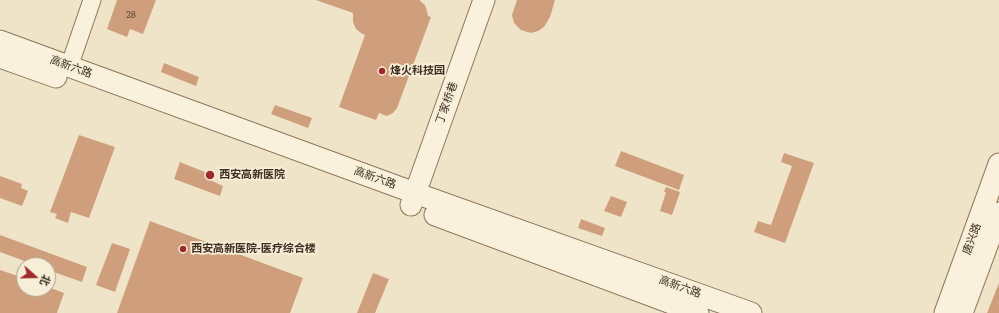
<!DOCTYPE html>
<meta charset="utf-8">
<style>
body{margin:0}
#map{position:relative;width:999px;height:313px;overflow:hidden;background:#f0e4c8;font-family:Literata,"Noto Sans SC",serif}
canvas{display:block}
.north{position:absolute;left:16px;top:257px;width:40px;height:40px;box-sizing:border-box;background:#f7eed8;border:1px solid #ada18e;border-radius:50%;rotate:110deg;font-size:11px;font-weight:700;line-height:16px;text-align:center;color:#3d2e20}
.north::after{content:'';display:block;margin:auto;width:14px;height:18px;background:#9e2a2b;clip-path:polygon(50% 0,100% 100%,50% 72%,0 100%)}
</style>
<div id="map">
<canvas width="999" height="313"></canvas>
<div class="north">北</div>
</div>
<script>
const ctx = document.querySelector('canvas').getContext('2d');
ctx.lineJoin = 'round';
function fill(path, color) { ctx.fillStyle = color; ctx.fill(path, 'evenodd'); }
function trace(path, color, width, dash) { ctx.strokeStyle = color; ctx.lineWidth = width; ctx.lineCap = dash ? 'butt' : 'round'; ctx.setLineDash(dash || []); ctx.stroke(path); }
function write(font, color, halo, rows, align = 'center') {
  ctx.font = font + ' Literata,"Noto Sans SC",serif'; ctx.lineWidth = 3.5; ctx.setLineDash([]); ctx.textBaseline = 'middle'; ctx.strokeStyle = halo; ctx.fillStyle = color; for (const [text, x, y, turn = 0] of rows) {
    ctx.save(); ctx.translate(x, y); ctx.rotate((+turn || 0) * Math.PI / 180); ctx.textAlign = isNaN(turn) ? turn : align; if (halo) ctx.strokeText(text, 0, 0); ctx.fillText(text, 0, 0); ctx.restore();
  }
}
fill(new Path2D(`
 M117,0h39l-13,34 -13,-5 -3,8 -20,-8z
 M316,0h104v1l5,4 2,6 1,5 3,1 -34,91 -4,5 -6,3 -8,-3 -3,7 -37,-13 26,-72 -4,-2 -5,-4 -3,-7v-9z
 M517,0h38l-5,17 -6,10 -6,4 -7,2 -10,-3 -7,-7 -2,-8z
 M164,63l35,14 -3,9 -35,-14z
 M275,105l37,13 -4,10 -37,-14z
 M79,135l36,12 -26,71 -18,-6 -3,11 -13,-5 2,-4 -7,-2z
 M621,151l63,24 -5,15 -64,-24z
 M784,153l30,10 -29,80 -31,-11 4,-11 13,4 21,-59 -11,-4z
 M180,162l32,13 -2,5 13,6 -3,10 -46,-17z
 M0,176l22,8 -1,4 7,3 -6,15 -22,-8z
 M666,187l14,5 -8,23 -12,-4 6,-19h-2z
 M611,196l16,6 -6,15 -17,-6z
 M581,219l24,9 -3,8 -24,-8z
 M150,221l153,57 -13,35h-173z
 M0,235l87,32 -5,15 -34,-12v-5h-13l-35,-13z
 M112,243l18,6 -15,43 -19,-7z
 M0,270l24,8v11h24v-2l16,6 -7,20h-57z
 M373,273l16,6 -14,34h-18z
 M999,283v30h-12z`), '#cf9f7d');
const minor = new Path2D(`
 M69,67l23,-67`);
const tertiary = new Path2D(`
 M0,41l415,152 336,120
 M0,57l56,20
 M411,205l73,-205
 M435,215l263,98
 M945,313l54,-149
 M962,313l37,-100`);
trace(minor, '#8d765c', 19);
trace(tertiary, '#8d765c', 23);
trace(minor, '#faf1dc', 17);
trace(tertiary, '#faf1dc', 21);
for (const [x, y, r, color] of [
 [382,71,4,"#9e2a2b"],
 [210,175,5,"#9e2a2b"],
 [183,249,4,"#9e2a2b"]
]) { const dot = new Path2D(); dot.arc(x, y, r, 0, 2 * Math.PI); ctx.fillStyle = color; ctx.fill(dot); trace(dot, '#f7eed8', 1.5); }
write('9px', '#624a37', null, [
 ["28",131,15]
]);
write('11px', '#3d2e20', '#f7eed8', [
 ["高新六路",71,67,20],
 ["丁家桥巷",447,103,-70],
 ["高新六路",375,178,20],
 ["唐兴路",972,239,-70],
 ["高新六路",680,287,20]
]);
write('bold 11px', '#3d2e20', '#f7eed8', [
 ["烽火科技园",390,71],
 ["西安高新医院",219,175],
 ["西安高新医院-医疗综合楼",191,249]
], 'left');
</script>
